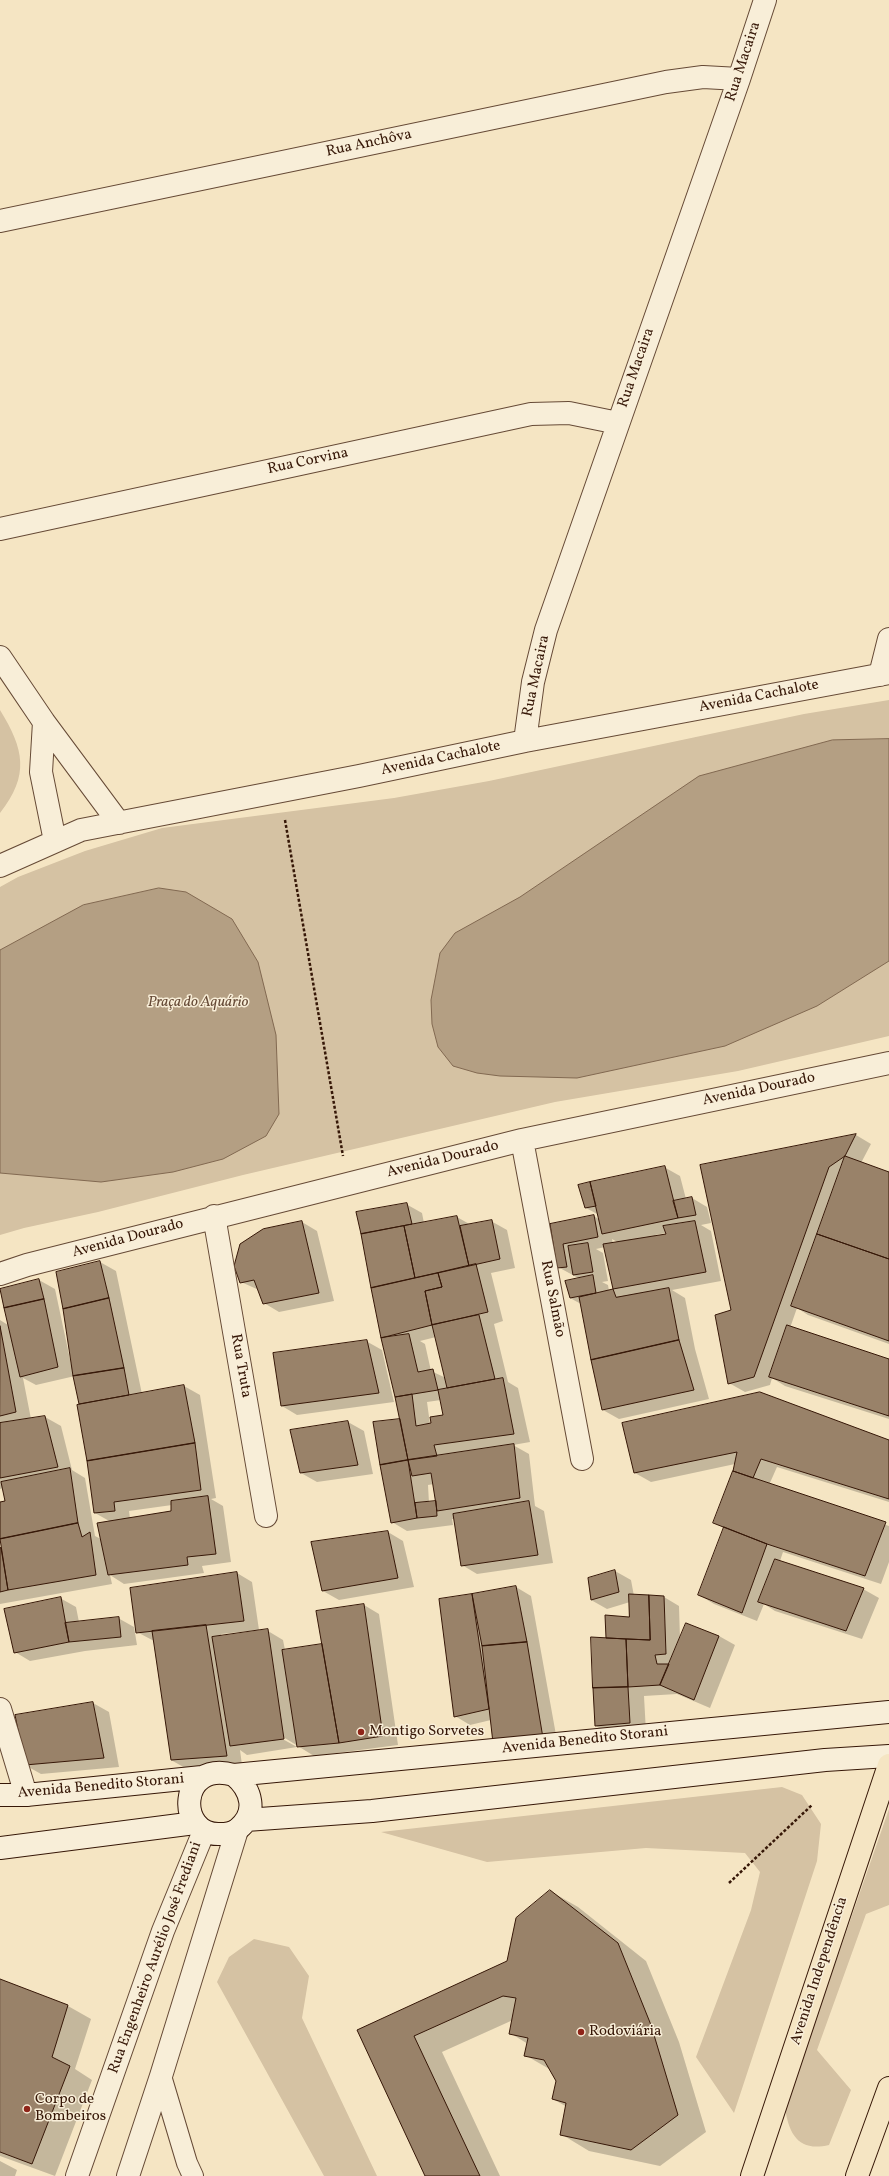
<!DOCTYPE html>
<meta charset="utf-8">
<style>
body{margin:0}
canvas{display:block;background:#f5e5c3}
</style>
<canvas width="889" height="2176"></canvas>
<script>
const ctx = document.querySelector('canvas').getContext('2d');
ctx.lineJoin = 'round';
function fill(path, color) { ctx.fillStyle = color; ctx.fill(path, 'evenodd'); }
function trace(path, color, width, dash) { ctx.strokeStyle = color; ctx.lineWidth = width; ctx.lineCap = dash ? 'butt' : 'round'; ctx.setLineDash(dash || []); ctx.stroke(path); }
function write(font, color, halo, rows, align = 'center') {
  ctx.font = font + ' Vollkorn,serif'; ctx.lineWidth = 3; ctx.setLineDash([]); ctx.textBaseline = 'middle'; ctx.strokeStyle = halo; ctx.fillStyle = color; for (const [text, x, y, turn = 0] of rows) {
    ctx.save(); ctx.translate(x, y); ctx.rotate((+turn || 0) * Math.PI / 180); ctx.textAlign = isNaN(turn) ? turn : align; if (halo) ctx.strokeText(text, 0, 0); ctx.fillText(text, 0, 0); ctx.restore();
  }
}
fill(new Path2D(`
 M889,700v336l-151,35 -183,31 -312,73 -145,37 -74,16 -24,7v-348l18,-10 67,-26 77,-23 232,-30 95,-17 315,-67z
 M0,710c24,39 30,65 0,103z
 M782,1787l20,8 19,29 -4,37 -83,252 -38,-56 55,-147 9,-38 -15,-19 -99,-5 -159,14 -106,-30z
 M889,1809v96l-23,9 -49,136 34,40 -22,55c-30,7 -40,-10 -44,-37z
 M254,1939l35,8 20,29 -7,42 75,158h-53l-107,-194 12,-25z`), '#d5c2a3');
const water = new Path2D(`
 M889,739v222l-72,45 -92,40 -148,32 -77,-2 -23,-3 -24,-7 -15,-19 -6,-23 -1,-24 9,-47 15,-20 65,-36 179,-121 133,-36z
 M159,888l27,4 46,27 26,43 18,73 3,79 -13,22 -43,23 -50,13 -72,10 -101,-9v-223l83,-45z`);
fill(water, '#b49f83');
trace(water, '#826951', 1);
fill(new Path2D(`
 M856,1135l15,9 -10,19 28,10v171l-81,-29 -11,-7 -7,20 99,32v59l-104,-33 -13,-8 -2,7 -25,7 -16,-9 4,-73 -32,-144z
 M664,1167l16,9 6,23 6,-1 15,9 4,16 -10,2 10,6 10,50 -49,9 13,8 10,51 14,50 -90,20 -16,-9 -22,-106 -11,-6 10,-19 -22,-12 -7,-43 43,-8 6,4 -1,-5 -13,-7zM666,1233l1,2 -11,2 -1,-2zM612,1239l7,4 -6,1zM605,1247l9,43 -5,1 -1,-6 -6,-3 6,-1 -5,-28 -7,-4z
 M406,1204l16,9 2,10 33,-6 14,8 20,-4 16,9 8,38 -24,5 12,48 -9,3 14,58 10,6 12,54 -17,3 16,9 6,52 9,5 9,52 -76,11 -15,-9 -7,-46h-3l1,6 -46,6 -15,-9 9,-102 -44,-207zM436,1337l10,41 -15,-7 -6,-27 -5,-3zM441,1400l3,15 -14,9 -3,-22zM434,1484l3,18 -8,1 -1,-18z
 M302,1222l15,9 17,70 -55,11 -15,-9 -5,-13 -18,-8z
 M100,1262l16,9 26,123 42,-8 16,9 16,103 -5,1 12,7 8,56 -29,4 2,7 -80,11 -14,-9 2,9 -112,20v-55h2l-2,-46 6,-1 -3,-14 -3,1v-169l8,5 -8,-35 39,-10 16,9 16,75 2,-1zM75,1376l20,137 16,9 -10,17 -6,-3 -10,-58 -13,-8 -11,-44 -16,-9 -14,2 -8,-41 13,7zM172,1505v7l-42,7 -1,-8z
 M366,1341l16,9 12,52 -97,13 -15,-9z
 M348,1422l16,9 9,43 -56,8 -16,-9z
 M623,1423l266,18v61l-112,-35 -8,18 120,41v36l-8,22 -98,-32 -3,9 83,28 16,9 -17,41 -87,-28 -11,-7 -7,17 -43,-17 -15,-9 25,-67 -10,-6 21,-58 -84,18 -16,-9z
 M388,1532l15,9 11,46 -75,13 -16,-9z
 M615,1571l16,9 3,16 30,1 15,9 1,33 6,-15 33,12 16,9 -25,63 -33,-14 -33,2 2,36 -35,3 -15,-9 11,-87 23,-21v-16l-23,7 -16,-9z
 M237,1573l15,9 7,48 -38,4 1,3 46,-6 15,9 2,10 38,-5 41,-40 15,9 19,131 -84,11 -34,-21 -1,2 18,10 -50,8 -7,-5 2,15 -55,4 -16,-9 -17,-119 -17,-9z
 M516,1587l15,9 27,150 -67,-26 -21,5 -15,-9 -15,-116z
 M60,1598l16,9 3,15 39,-4 16,9 3,18 -52,6 -55,10 -15,-9z
 M93,1703l16,9 10,55 -78,7 -16,-9z
 M550,1891l28,16 68,54 33,81 27,90 -46,34 -71,-15 -28,-17 6,-27 -14,-8 4,-18 -6,-11 -26,-15 3,-11 -18,-11 3,-13 -71,32 58,124h-74l-67,-145 149,-69z
 M0,1980l68,26 23,13 -16,50 17,11 -37,96 -55,-20z
 M0,2161l17,9 -2,6h-15z`), '#0003');
const building = new Path2D(`
 M856,1134l-11,22 -16,11 -75,210 -26,7 -13,-69 16,-5 -31,-145z
 M845,1156l44,16v87l-72,-25z
 M665,1166l13,52 -76,16 -12,-52z
 M590,1182l6,24 -11,2 -7,-23z
 M692,1197l4,18 -18,3 -5,-17z
 M407,1203l5,21 -51,10 -5,-22z
 M594,1215l4,22 -35,7 4,23 -10,1 -7,-44z
 M457,1216l12,50 -54,12 -11,-52z
 M492,1220l8,39 -31,7 -9,-40z
 M302,1221l17,72 -56,11 -9,-24 -14,3 -6,-17 6,-22 23,-15z
 M695,1221l11,51 -93,17 -10,-45 63,-10 -3,-8z
 M404,1226l11,52 -44,10 -10,-54z
 M817,1234l72,25v82l-98,-35z
 M588,1243l5,29 -20,3 -5,-29z
 M100,1261l9,37 -46,11 -7,-37z
 M476,1264l12,48 -56,13 -7,-34 17,-4 -4,-14z
 M438,1273l4,14 -17,4 7,34 -51,13 -10,-50z
 M593,1275l3,18 -26,5 -5,-17z
 M39,1279l5,20 -40,9 -4,-19z
 M669,1288l10,52 -88,20 -12,-63 34,-8 3,8z
 M109,1298l15,70 -51,8 -10,-67z
 M44,1299l14,68 -38,10 -16,-69z
 M479,1315l16,64 -48,9 -15,-63z
 M787,1325l102,34v57l-120,-39z
 M0,1326l16,86 -16,4z
 M409,1334l9,38 15,-3 5,21 -43,7 -14,-59z
 M367,1340l12,53 -98,13 -8,-53z
 M679,1340l15,50 -92,20 -11,-50z
 M124,1368l5,27 -50,9 -6,-28z
 M503,1378l11,56 -80,11 3,11 -29,4 -13,-63 17,-3 4,32 15,-3 -1,-6 13,-2 -5,-25z
 M184,1385l11,58 -108,18 -10,-56z
 M760,1392l129,48v59l-128,-40 -8,19 -20,-7 4,-19 -103,21 -12,-50z
 M45,1416l13,51 -58,11v-55z
 M400,1419l8,41 -28,5 -7,-43z
 M348,1421l10,44 -58,8 -10,-43z
 M195,1443l6,47 -87,12 1,9 -21,2 -7,-52z
 M514,1444l6,54 -83,13 -6,-38 -19,3 -4,-16z
 M408,1460l9,58 -26,5 -11,-58z
 M70,1468l8,55 -78,16v-37l5,-1 -4,-19z
 M733,1471l153,51 -21,54 -98,-32 -54,-21z
 M208,1496l8,58 -29,3 1,8 -80,10 -11,-52 74,-12v-10z
 M436,1501l1,15 -20,2 -2,-15z
 M529,1501l9,54 -77,11 -8,-52z
 M78,1523l4,14 8,-5 6,43 -88,15 -8,-51z
 M724,1527l43,17 -25,69 -44,-18z
 M388,1531l10,47 -76,13 -11,-49z
 M1,1548l7,42 -8,2v-44z
 M775,1559l89,29 -18,43 -88,-29z
 M615,1570l4,22 -28,8 -3,-22z
 M237,1572l7,49 -108,12 -6,-45z
 M516,1586l11,56 -45,4 -10,-52z
 M472,1594l17,115 -35,8 -15,-118z
 M629,1594l20,1 1,45 -44,-2 -1,-23 24,2z
 M649,1595l15,1 2,58 -11,1 2,9h12l-9,21 -32,2 -2,-48 24,1z
 M61,1597l8,45 -55,11 -10,-44z
 M364,1604l19,132 -44,7 -23,-132z
 M119,1617l2,20 -52,5 -4,-19z
 M686,1623l33,13 -25,64 -34,-15z
 M206,1625l21,131 -56,4 -19,-129z
 M268,1629l16,110 -54,7 -18,-109z
 M591,1637l35,2 2,48 -35,1z
 M527,1642l16,96 -50,5 -11,-97z
 M322,1644l17,99 -42,4 -15,-97z
 M628,1687l2,36 -35,3 -2,-38z
 M93,1702l11,56 -79,7 -10,-50z
 M550,1890l68,53 33,82 27,90 -47,35 -71,-15 6,-32 -14,-4 4,-18 -12,-21 -20,-4 4,-18 -19,-4 7,-36 -13,-2 -89,40 66,140h-55l-68,-146 150,-69 9,-43z
 M0,1979l68,26 -16,52 18,9 -38,98 -32,-12z`);
fill(building, '#998269');
trace(building, '#361707', 1);
const service = new Path2D(`
 M161,2076l26,87 6,13`);
const minor = new Path2D(`
 M0,221l666,-139 37,-5 36,2
 M0,529l531,-115 38,-1 49,10
 M0,657l44,65 75,101
 M880,675l9,-36
 M44,722l-3,50 14,69
 M525,741l8,-59 13,-52 193,-551 26,-79
 M0,866l81,-36 278,-54 166,-35 364,-68
 M522,1140l60,319
 M214,1216l52,300
 M0,1274l27,-9 495,-125 367,-77
 M0,1709l26,86
 M77,2176l86,-245 41,-100
 M128,2176l33,-100 76,-246`);
const secondary = new Path2D(`
 M234,1775c18,15 24,38 4,54 -5,4 -12,5 -18,5 -44,2 -42,-75 14,-59l655,-63
 M0,1795h26l176,-18
 M246,1820l126,-9 453,-51 64,-4
 M0,1848l195,-25`);
const primary = new Path2D(`
 M752,2176l137,-411
 M857,2176l32,-88`);
trace(service, '#664a36', 22);
trace(minor, '#664a36', 24);
trace(secondary, '#361707', 24);
trace(primary, '#361707', 24);
trace(new Path2D(`
 M285,820l58,336
 M729,1883l83,-78`), '#361707', 2.5, [3, 2]);
trace(service, '#f8eed8', 20);
trace(minor, '#f8eed8', 22);
trace(secondary, '#f8eed8', 22);
trace(primary, '#f5e5c3', 22);
for (const [x, y, r, color] of [
 [361,1732,4,"#8f2418"],
 [581,2032,4,"#8f2418"],
 [27,2109,4,"#8f2418"]
]) { const dot = new Path2D(); dot.arc(x, y, r, 0, 2 * Math.PI); ctx.fillStyle = color; ctx.fill(dot); trace(dot, '#f8eed8', 1.5); }
write('15px', '#361707', '#f8eed8', [
 ["Rua Macaira",744,62,-72],
 ["Rua Anchôva",369,144,-12],
 ["Rua Macaira",637,368,-71],
 ["Rua Corvina",308,462,-12],
 ["Rua Macaira",537,676,-78],
 ["Avenida Cachalote",759,697,-11],
 ["Avenida Cachalote",441,759,-12],
 ["Avenida Dourado",759,1090,-12],
 ["Avenida Dourado",443,1160,-14],
 ["Avenida Dourado",128,1239,-15],
 ["Rua Salmão",552,1299,79],
 ["Rua Truta",240,1366,80],
 ["Avenida Benedito Storani",585,1741,-6],
 ["Avenida Benedito Storani",101,1787,-5],
 ["Rua Engenheiro Aurélio José Frediani",156,1958,-70],
 ["Avenida Independência",820,1971,-72]
]);
write('italic 15px', '#664a36', '#f8eed8', [
 ["Praça do Aquário",198,1003]
]);
write('15px', '#361707', '#f8eed8', [
 ["Montigo Sorvetes",369,1732],
 ["Rodoviária",589,2032],
 ["Corpo de",35,2100],
 ["Bombeiros",35,2117]
], 'left');
</script>
